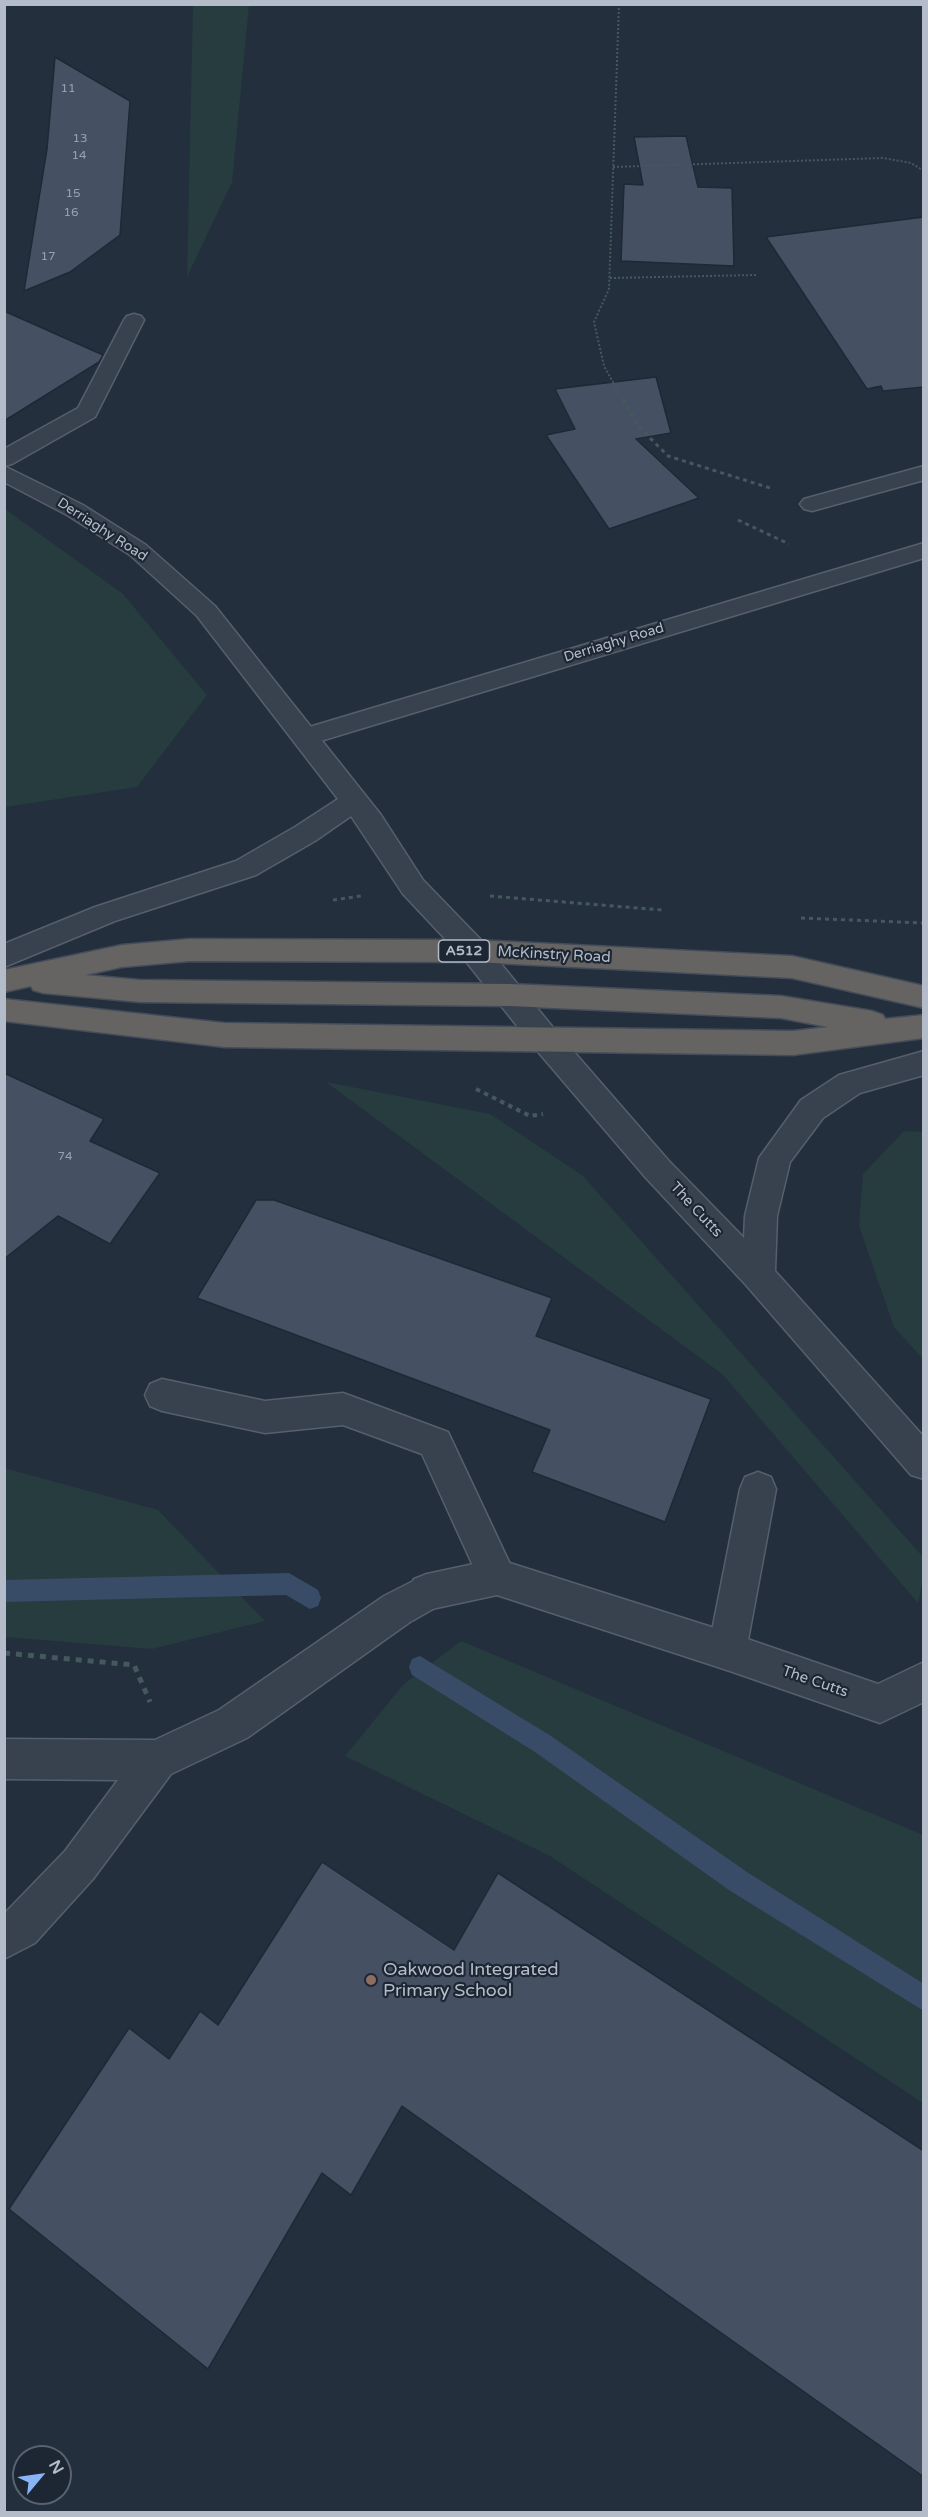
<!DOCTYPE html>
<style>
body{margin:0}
#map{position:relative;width:928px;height:2517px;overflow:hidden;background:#242f3e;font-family:"Varela Round",sans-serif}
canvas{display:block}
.frame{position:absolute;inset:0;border:6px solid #b4bcc9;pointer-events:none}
.north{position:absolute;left:12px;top:2445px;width:60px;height:60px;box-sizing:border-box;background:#1d2633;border:2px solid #59626f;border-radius:50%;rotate:61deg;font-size:16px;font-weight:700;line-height:24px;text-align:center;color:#b4bcc9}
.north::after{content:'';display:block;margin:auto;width:21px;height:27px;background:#8ab4f8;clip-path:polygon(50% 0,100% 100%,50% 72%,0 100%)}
</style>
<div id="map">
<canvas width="928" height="2517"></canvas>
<div class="frame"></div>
<div class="north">N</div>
</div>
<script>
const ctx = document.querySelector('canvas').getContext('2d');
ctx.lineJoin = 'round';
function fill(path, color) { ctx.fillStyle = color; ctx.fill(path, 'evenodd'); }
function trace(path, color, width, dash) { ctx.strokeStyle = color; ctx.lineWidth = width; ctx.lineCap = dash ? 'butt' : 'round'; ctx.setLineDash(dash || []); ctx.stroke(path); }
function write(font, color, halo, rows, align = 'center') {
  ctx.font = font + ' "Varela Round",sans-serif'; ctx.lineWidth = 4.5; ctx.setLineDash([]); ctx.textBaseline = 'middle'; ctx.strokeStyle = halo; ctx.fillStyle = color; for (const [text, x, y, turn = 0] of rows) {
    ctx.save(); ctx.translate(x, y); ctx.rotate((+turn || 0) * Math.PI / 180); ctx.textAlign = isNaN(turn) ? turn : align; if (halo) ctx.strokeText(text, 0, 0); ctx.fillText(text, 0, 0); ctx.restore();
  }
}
fill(new Path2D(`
 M193,5h56l-17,177 -45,95z
 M5,509l118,85 84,101 -70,92 -132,20z
 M326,1082l164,32 93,62 340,381v21l-5,25 -196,-229z
 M904,1131l19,1v227l-29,-32 -35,-101 4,-52z
 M4,1468l154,42 107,111 -113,28 -147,-12z
 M461,1641l462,194v268l-373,-247 -205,-100 58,-71z`), '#263c3f');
fill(new Path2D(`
 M289,1573l29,17 3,8 -3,8 -8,3 -24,-14 -282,7v-22z
 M420,1656l131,80 196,136 177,112v27l-195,-121 -194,-138 -123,-77 -3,-8 3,-8z`), '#394c67');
const building = new Path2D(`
 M55,57l75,44 -10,134 -50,37 -46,19 23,-142z
 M686,136l12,51 34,1 2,78 -113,-5 3,-77 19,1 -9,-48z
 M924,217v170l-41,4 -2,-5 -14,3 -101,-152z
 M4,311l99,44 -4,7 -95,59z
 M656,377l15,56 -35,6 63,59 -90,31 -63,-94 29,-6 -20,-40z
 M4,1073l100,46 -14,22 70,32 -50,71 -52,-28 -54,43z
 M256,1200h18l278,98 -16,38 175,63 -46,123 -133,-50 18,-42 -353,-132z
 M322,1862l132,88 44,-77 426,278v326l-522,-371 -51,89 -29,-22 -114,196 -199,-160 120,-181 40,31 31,-48 18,14z`);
fill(building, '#455162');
trace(building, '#1f2835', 1.5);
const service = new Path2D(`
 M134,314l7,2 3,4 -49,97 -83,47 -8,2v-17l74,-41 46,-88 3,-4z
 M924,466v14l-112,31 -8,-2 -4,-5 4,-5z
 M162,1379l103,22 78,-8 105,39 68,145 -6,13 -13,5 -13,-5 -62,-136 -79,-29 -78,8 -103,-22 -12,-5 -5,-11 5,-11z
 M758,1472l13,5 5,12 -30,162 -6,13 -13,6 -13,-6 -6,-13 32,-162 5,-12z
 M427,1574l13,5 6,13 -6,13 -30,17 -163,116 -76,36 -78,105 -58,64 -31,16v-45l61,-63 53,-71 -114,-1v-40l151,1 64,-30 165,-114z`);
const minor = new Path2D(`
 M924,543v15l-610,185 -9,3 -9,-3 -4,-6 4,-6z
 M497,1559l230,73 151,52 46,-22v40l-44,21 -153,-53 -230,-75 -70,15 -13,-5 -6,-13 6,-13 13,-5z`);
const tertiary = new Path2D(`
 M4,466l79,39 63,40 69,61 166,209 42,65 61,63 71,87 113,130 76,78 1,-22 14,-58 42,-58 38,-25 85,-24v24l-64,18 -37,25 -33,44 -13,54 -2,55 149,166v42l-13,-4 -165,-190 -100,-107 -113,-132 -69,-87 -61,-65 -52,-78 -36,25 -59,34 -141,46 -111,46v-23l91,-37 141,-46 59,-34 43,-28 -141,-183 -67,-61 -63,-40 -63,-33z`);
const trunk = new Path2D(`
 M190,939l284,1 318,16 132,30v22l-132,-30 -318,-16 -284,-1 -68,6 -37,8 55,5 369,4 272,12 91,15 11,4 2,4 39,-4v23l-131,17 -569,-8 -220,-26v-22l220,24 569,8 35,-4 -47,-9 -272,-12 -369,-4 -97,-9 -10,-3 -2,-4 -27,6v-22l118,-25z`);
trace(service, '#565f6c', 3);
trace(minor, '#565f6c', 3);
trace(tertiary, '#565f6c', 3);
trace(trunk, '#434c59', 3);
trace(new Path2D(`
 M619,4l-10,285 -15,33 10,44 19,34
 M613,167l270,-9 28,5 13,8
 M610,278l146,-3`), '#44595c', 2, [2, 2]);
trace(new Path2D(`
 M623,399l15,27 30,30 102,32
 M738,520l51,24
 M490,896l172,14
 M333,900l28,-4
 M801,918l123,5`), '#44595c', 3, [4, 4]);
trace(new Path2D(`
 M476,1089l54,27 13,-2`), '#44595c', 4, [4.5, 4.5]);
trace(new Path2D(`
 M4,1653l130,12 16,37`), '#44595c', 5, [6, 6]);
fill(service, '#38414e');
fill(minor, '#38414e');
fill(tertiary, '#38414e');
fill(trunk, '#656462');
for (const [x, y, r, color] of [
 [371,1980,6,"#8d6e63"]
]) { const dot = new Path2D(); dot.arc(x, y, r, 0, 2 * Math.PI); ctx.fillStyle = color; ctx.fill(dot); trace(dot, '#1d2633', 2); }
write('12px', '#98a1af', null, [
 ["11",68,89],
 ["13",80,139],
 ["14",79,156],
 ["15",73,194],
 ["16",71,213],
 ["17",48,257],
 ["74",65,1157]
]);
write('14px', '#b4bcc9', '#1d2633', [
 ["Derriaghy Road",102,530,33],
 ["Derriaghy Road",614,643,-17]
]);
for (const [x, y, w] of [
 [464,951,51]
]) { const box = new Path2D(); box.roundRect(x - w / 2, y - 11, w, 22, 4.5); ctx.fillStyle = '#1d2633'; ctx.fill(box); trace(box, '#b4bcc9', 1.5); }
write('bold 14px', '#b4bcc9', null, [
 ["A512",464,951]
]);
write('15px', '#b4bcc9', '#1d2633', [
 ["McKinstry Road",554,955,3],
 ["The Cutts",696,1210,47],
 ["The Cutts",815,1682,19]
]);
write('18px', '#b4bcc9', '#1d2633', [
 ["Oakwood Integrated",383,1970],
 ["Primary School",383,1991]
], 'left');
</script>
